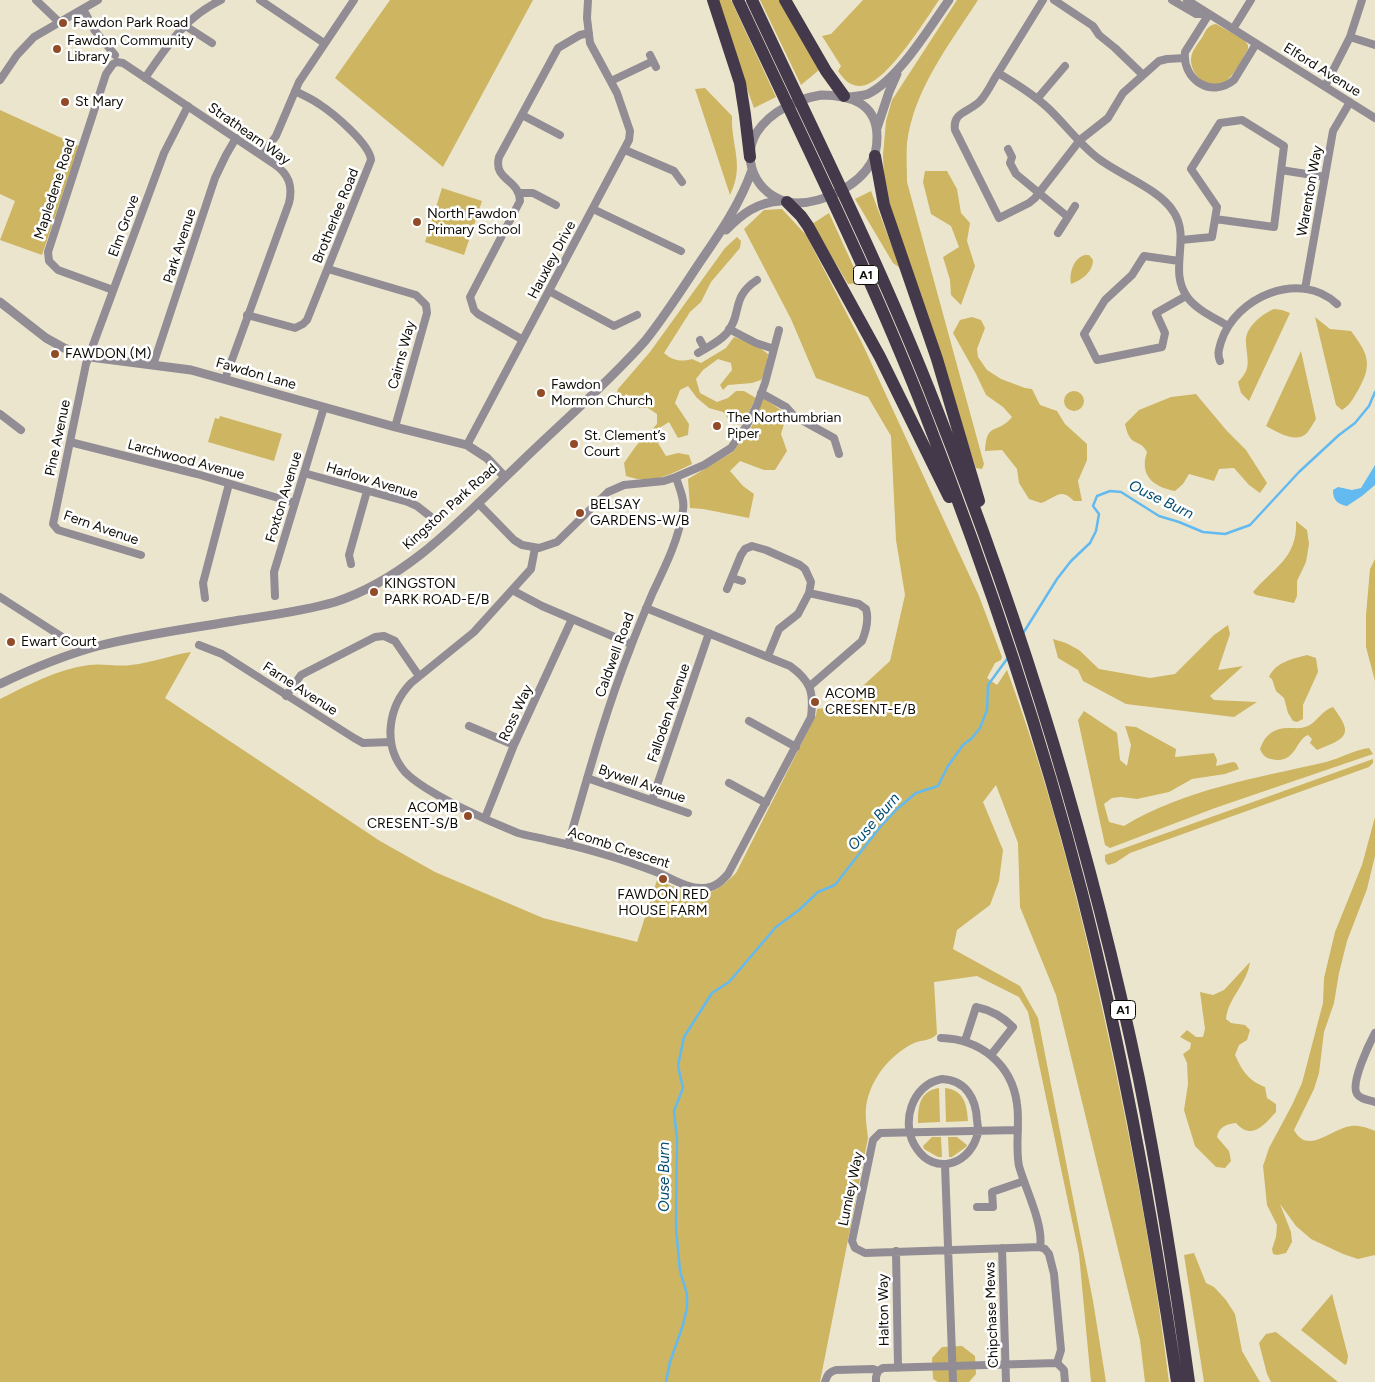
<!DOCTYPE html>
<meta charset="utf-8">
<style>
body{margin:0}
canvas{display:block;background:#ece5cd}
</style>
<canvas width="1375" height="1382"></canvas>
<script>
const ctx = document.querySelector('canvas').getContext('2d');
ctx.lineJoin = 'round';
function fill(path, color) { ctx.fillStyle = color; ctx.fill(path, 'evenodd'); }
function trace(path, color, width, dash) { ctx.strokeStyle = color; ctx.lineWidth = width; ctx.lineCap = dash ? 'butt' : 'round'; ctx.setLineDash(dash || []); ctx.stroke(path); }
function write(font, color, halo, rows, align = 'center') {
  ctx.font = font + ' Figtree,sans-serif'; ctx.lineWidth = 5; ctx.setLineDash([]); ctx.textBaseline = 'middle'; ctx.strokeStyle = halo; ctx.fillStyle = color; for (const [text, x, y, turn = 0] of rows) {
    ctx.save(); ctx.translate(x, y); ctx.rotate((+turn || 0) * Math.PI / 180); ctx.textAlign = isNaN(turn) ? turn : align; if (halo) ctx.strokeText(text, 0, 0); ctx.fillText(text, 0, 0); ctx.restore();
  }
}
fill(new Path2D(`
 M390,0h143l-90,167 -108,-89z
 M715,0h16l45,97 -22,11z
 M760,0h19l40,70 -18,15z
 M863,0h76c-13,19 -55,88 -80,86 -11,-1 -15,-7 -21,-15l3,-5 -19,-30 9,-2z
 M957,0h21c-29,45 -64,89 -71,143 -1,13 0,26 0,39l77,282 -2,5 -6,-1 -83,-251 -9,-36 -1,-26 3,-34 6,-21z
 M1216,24l28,16 4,5v4c-6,10 -13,25 -22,32 -15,11 -35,-4 -35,-21 0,-9 7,-16 12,-24 3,-6 5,-11 13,-12z
 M705,88l27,28c-1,31 13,49 -2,79l-35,-106z
 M0,110l79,36 -37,109 -42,-15 15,-39 -15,-7z
 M925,171h22l10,18 4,24 9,10 -3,18 8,25 -14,39 -10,-10 -1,-15 -7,-23 16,-10 -8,-21 -20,-12 -8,-32z
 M442,188l40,13 -18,54 -39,-13z
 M871,191l29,77 -7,-5 -38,-64z
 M782,209l24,26 56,108 117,253 23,61 -1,3 -6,3 -8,15 10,7 10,-15c47,127 79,260 107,393 22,105 42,212 55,319h-24l-5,-42 -84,-345 -36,-88 -2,-64 -22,-58 -13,17 20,48 -4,31 -9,24 -33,25 -4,19 67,37 18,32 55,283 13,81h-15l-12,-128 -51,-242 -9,-15 -42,-21 -43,6 3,52c-7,8 -16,5 -25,10 -24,13 -42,36 -46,63 -1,10 1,21 2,31l-48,244h-820v-683c28,-14 58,-30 89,-34 14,-2 28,2 42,0 20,-2 40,-10 60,-13l-26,46 215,143 55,31 108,46 94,24 20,-62c36,14 48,25 79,-7l80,-158 1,-6 24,-3 49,-45 15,-66 -9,-55 -5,-104 -23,-39 -52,-19 -25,-59 -47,-90 20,-19z
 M829,213l32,70 -13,1 -36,-60z
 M737,237l4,4 -1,7 -29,34 -10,20 -11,10 -26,41c9,8 17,9 28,6l9,4 25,-15 8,-11 22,8 12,9 -2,15 -5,11 -9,3 -24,2 -5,5 -3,-5 12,-15 -1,-7 -13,-4 -15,11 -7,9 4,14 17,9 11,-4 8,-7h8l12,7 -14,27 -10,-1 -9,-12 -14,-4 -12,-10 -9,-12 -8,4 -5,13 14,21 -1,11 -10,3 -9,-16 -8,5 -3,16 8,13 12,-3 11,2 3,9c-23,11 -40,21 -66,12l-2,-13 12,-17 21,-22v-10l-9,-6h-9l-5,-10 -8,-4 -4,6 -8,1 4,-12 32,-37 75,-104z
 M1085,255h4l4,5c0,12 -11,20 -22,24 -2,-10 2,-26 14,-29z
 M1274,309l8,1 8,3 -41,88 -8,-8 -3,-11c14,-14 9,-21 8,-39 -2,-15 16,-29 28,-34z
 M972,317l9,3 4,8 -8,21 1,8 9,13 14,9 24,9 7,1 8,16 17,6 8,13 22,20v16l-9,21 4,20h-8c-14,-14 -17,-4 -33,2l-12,-4 -10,-16 -2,-14 -15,-19 -17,1c2,-31 11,-15 27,-34l-9,-10 -17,-12 -10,-21 -23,-41 7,-13z
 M1315,317l15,12 21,2c18,24 22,34 6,61 -4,7 -8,14 -15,18l-6,-5z
 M1301,351l15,68c-3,5 -6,10 -9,14 -11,11 -30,-1 -41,-7z
 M1064 401a10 10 0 1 1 20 0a10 10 0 1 1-20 0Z
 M1196,394l31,37 19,19 21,33 -7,10 -11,-8 -15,-17 -15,1 -5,12 -25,-7 -6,10 -8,7c-22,-4 -36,-16 -28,-39 -8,-15 -17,-3 -22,-28l14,-14 32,-13z
 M763,398l24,16 -6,20 6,17 -12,19h-11l-24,-9 -10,10 13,15 11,8 -5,24 -46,-9 -13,-1 -2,-29 45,-27 19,-26z
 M220,416l62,18 -8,27 -66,-19 7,-24 4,1z
 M1296,521l11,9 2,14 -3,18 -9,19v15l-3,7 -38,-8 -3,-3c20,-24 45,-34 43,-71z
 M1375,559v122l-9,-34v-32l4,-46z
 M1228,625l2,9 -12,36 25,-4 -33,30 4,4 43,2 -23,15 -108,-13 -43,-23 -5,-11 -20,-12 -5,-19 13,4 13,7 20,19 51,9 25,-4 39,-39z
 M1307,655l9,3 2,14 -15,33v14l-6,3 -4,-1 -5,-8 -4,-15 -8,-7 -4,-12 -3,-2c7,-15 23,-18 38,-22z
 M1333,707c21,28 14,31 -16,43l-7,-7 2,-4 -4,-4c-13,5 -12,30 -37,24 -6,-1 -9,-5 -11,-10 5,-14 13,-21 29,-21 7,0 12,1 19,-2 10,-5 13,-15 25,-19z
 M1084,711l33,22 3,27 7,6 4,-21 -6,-19 11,1 40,22 -1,8 39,-4 3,7 -1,6 17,-4 3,1 3,6 -14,5 -33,5 -23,13 -32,7 -16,-2 -9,1 -8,6 5,18 15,4c61,-37 133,-48 202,-64 15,-4 28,-12 43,-14l4,6 -158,54 -105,40 -5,-3 -27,-125z
 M1373,759v4l-4,4 -239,86 -15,10 -7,2 -3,-4v-6z
 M1375,817v39l-8,33 -20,52 -8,32 -5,30 -10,29 -5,41 -5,16 -20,41c14,26 38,-2 57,-4 8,-1 17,2 24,5v124l-17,4 -15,-5 -32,-15 -15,-13 -16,-22 11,28 1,10 -6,11 -9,2 -4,-1 -1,-5 4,-12 1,-12 -10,-20 -4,-39 6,-18 23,-43 10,-22 21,-80 1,-25 11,-46 27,-67z
 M1250,962c-3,22 -22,36 -24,57l5,4 14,2 5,5 -3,10 -8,5 -4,10c8,17 13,25 30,32l2,11 9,6v8c-12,13 -24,29 -40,11 -10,1 -17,4 -19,14l12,14 2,10 -6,7 -9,-1 -21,-21 -11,-36 4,-26 -1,-21 -4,-9 7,-5 1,-6 -11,-6 7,-7 9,7h7l2,-8 -5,-37 13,3 11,-5z
 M939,1088l1,34 -22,1c0,-16 1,-32 21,-35z
 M945,1088c19,2 22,17 23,33l-22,1z
 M932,1137h9l1,20h-4l-14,-8 -1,-3z
 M948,1137h9l10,8 -1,2 -14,10h-3z
 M1194,1253l12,30 8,4 12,13 9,14 7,37 18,31h-56l-20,-127z
 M1332,1294l16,62 -1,7 -2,2 -44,-35z
 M1276,1332l62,50h-67l-4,-8 -8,-31 7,-9z
 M962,1346l13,10 1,18 -7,8h-31l-5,-3 -1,-21 10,-11z`), '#cdb562');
fill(new Path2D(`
 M1375,465v20l-13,11 -15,10c-10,-2 -14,-6 -14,-16l5,-3 14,3 9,-2z`), '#62baf0');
trace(new Path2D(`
 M1022,635l35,-56 14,-18 19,-18 6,-12 3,-17 -6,-8 4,-10 13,-5 11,1 38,24 20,6 24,10 22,2 25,-9 49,-53 40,-37 16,-12 14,-17 6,-14
 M666,1382l4,-20 13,-37 4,-17v-14l-7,-23 -4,-43 1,-89 -3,-28 9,-23 -5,-22 6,-29 28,-44 17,-11 47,-55 23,-17 19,-18 17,-7 45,-58 17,-18 19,-16 22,-7 10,-20 15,-21 9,-7 8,-10 7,-18 1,-25 19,-26`), '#62baf0', 2.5);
trace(new Path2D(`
 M36,0l23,22
 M260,0l64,43
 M1043,0l-45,73c17,10 35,21 50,35 17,16 32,37 51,51 21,16 60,30 74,52 19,27 -6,60 15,87 9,12 27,20 40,28
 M1054,0l39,26 6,9 16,13 28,27
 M1172,0l24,14h13
 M1187,0l188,118
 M83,9l12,22 20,24
 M1209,14l-24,38c-3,27 26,47 49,28l22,-36
 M184,25l28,18
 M1233,29l18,-29
 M1350,37l25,8
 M650,55l6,12
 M998,73c-6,9 -10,19 -17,27 -10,12 -29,11 -26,30l44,88 30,-15 6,-5 45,-58 28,-22 15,-25 36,-32 8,-2 18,-1
 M145,78c23,-33 39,-60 76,-78
 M0,80l17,-25 17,-18 64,-37
 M611,81l42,-20
 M1325,86l25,-49 12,-37
 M1037,99l28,-33
 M522,115l38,20
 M1242,120l42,26 -10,81 -59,-8 2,-12 -26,-38 29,-46z
 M1008,149l4,8 -2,6 6,11 52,43
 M625,150l49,21 8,11
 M262,155l14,-19 23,-54 55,-82
 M1281,170l44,7
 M519,193h14l23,12
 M593,209l88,42
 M1058,233l17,-27
 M1181,240l31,-3 3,-18
 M1179,261l-35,-5 -12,19 -27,25 -21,34 13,26 65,-13 3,-14 -9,-20 30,-17
 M328,269l88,26 10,10 1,8 -32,114
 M1305,289l28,-158 17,-29
 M113,290l-55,-20 -9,-9 -1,-9 58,-178 7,-10 4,-2 6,1 151,101c15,10 19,22 15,39l-64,176
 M549,291l65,35 23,-11
 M247,315l48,13 8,-4 4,-4 64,-160c-1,-16 -38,-47 -52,-56 -7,-5 -16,-9 -24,-13
 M729,329l27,14 18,6
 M523,340l-45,-26 -4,-4 -4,-13 50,-96c-1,-23 -27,-20 -21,-44l59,-109 22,-13 9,-2
 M700,340l5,9
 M698,353c10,-6 21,-11 29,-20 16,-20 3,-35 30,-53
 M1220,361c-3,-7 -1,-12 1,-19 14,-45 79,-73 116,-38
 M153,365l62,-187 11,-23 10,-17
 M761,393l25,14 8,9 40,22 5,16
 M0,414l21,16
 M70,442l127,32 98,29
 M467,445l162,-305 1,-9 -13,-38 -27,-50 -3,-25 1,-18
 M304,473l104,29 9,4 14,11
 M478,503l36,37 8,5 17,3 18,-6 51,-50 16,-7 40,-4 12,-4 28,-12 27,-17 16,-23 10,-20 8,-22 14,-53
 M535,548l-4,21 -57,63 -63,51c-23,24 -29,62 -6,89 20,21 85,50 113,61 9,3 20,4 30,7 19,4 39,9 58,15 17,5 34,11 50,17 14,5 31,17 47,16 11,0 18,-6 25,-14l83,-157c3,-25 0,-36 -21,-51l-144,-58
 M141,555l-83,-25 -5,-6 33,-160 78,-211 24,-47
 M351,564l-2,-9 18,-64
 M732,578l10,3
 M727,589l14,-34 4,-6 7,-3 14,4 34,15 5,4 6,13 -2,11 -11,21 -19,15 -11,27
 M512,590l30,16 89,38
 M809,593l50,11 7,5c3,10 0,22 -4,32l-52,45
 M275,596l-1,-24 50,-165
 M0,597l67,43
 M205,598l-2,-15 26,-99
 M199,645l23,9 132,84 9,5 28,-1
 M286,696l15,-21 74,-38 9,-1 11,5 24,35
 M749,721l47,26
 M469,726l45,19
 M587,778l101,35
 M729,783l37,20
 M652,800l57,-167
 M485,818l29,-73 58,-126
 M568,845c19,-66 37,-133 62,-196 7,-19 15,-38 23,-57 12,-25 26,-53 30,-82 2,-11 -4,-22 -7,-33
 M1375,1033c-6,11 -25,51 -18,61 3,5 12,6 18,8
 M941,1038c39,1 71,26 76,66 3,20 -2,42 2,62 6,22 25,59 21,81l5,2 4,5 5,20 7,76 -4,13 7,7 1,12
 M965,1041l11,-34c15,3 26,9 37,20l-22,28
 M942,1079c24,1 34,20 35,41 1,7 2,13 -1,19 -10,27 -42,35 -59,10 -18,-25 -5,-65 25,-70z
 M1018,1130l-138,3 -7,7 -21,101 3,7 10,5 175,-6
 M945,1165l8,217
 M977,1207h16l-1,-15 32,-11
 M1002,1248l4,134
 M896,1251l2,117
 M825,1382c2,-7 4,-10 11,-12l37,-1 5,2 5,-3 174,-5
 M876,1382v-5l2,-6`), '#928d95', 8);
trace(new Path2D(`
 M821,95c29,0 56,8 56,42 0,9 -1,18 -6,26 -13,23 -48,40 -74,40 -36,-1 -59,-40 -40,-71 14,-21 40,-33 64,-37z
 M849,97c6,-1 14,-1 19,-3 31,-15 61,-66 81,-94
 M877,128l12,-36 8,-18
 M726,230c16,-16 31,-28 55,-29
 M0,302l46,36 18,10 26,9 101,13 204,57 72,18 20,13 18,19
 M0,684c31,-15 65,-29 98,-38 47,-12 95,-18 142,-26 32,-5 64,-9 95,-18 74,-24 128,-85 183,-137 42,-41 88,-80 127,-124 20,-25 37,-52 55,-79 20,-29 40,-58 52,-92`), '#928d95', 9);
trace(new Path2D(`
 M713,0l27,83 5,32 5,42
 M738,0c64,137 132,273 187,414 61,157 115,316 157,479 41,161 71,325 95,489
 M752,0c63,135 130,268 184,407 86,218 155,442 203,672 20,100 36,201 50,303
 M785,0l41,71 18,25
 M875,156l9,49 53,154 42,142
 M787,202l14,14 7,10 72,131 69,140`), '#44394a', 12);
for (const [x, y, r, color] of [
 [63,23,5,"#924b27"],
 [57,49,5,"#924b27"],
 [65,102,5,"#924b27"],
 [417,222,5,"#924b27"],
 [55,354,5,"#924b27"],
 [541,393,5,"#924b27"],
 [717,426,5,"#924b27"],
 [574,444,5,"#924b27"],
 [580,513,5,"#924b27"],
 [374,592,5,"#924b27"],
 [11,642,5,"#924b27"],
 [815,702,5,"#924b27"],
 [468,816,5,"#924b27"],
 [663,879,5,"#924b27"]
]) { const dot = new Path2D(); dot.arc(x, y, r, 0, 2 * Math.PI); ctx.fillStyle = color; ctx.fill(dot); trace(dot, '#fff', 2); }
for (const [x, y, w] of [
 [866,275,25],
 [1123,1010,25]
]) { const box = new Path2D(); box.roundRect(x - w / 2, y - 9.5, w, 19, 4); ctx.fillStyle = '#fff'; ctx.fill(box); trace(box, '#0f0c05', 1); }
write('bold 12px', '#0f0c05', null, [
 ["A1",866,275],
 ["A1",1123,1010]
]);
write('14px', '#0f0c05', '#fff', [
 ["Fawdon Park Road",73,23],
 ["Fawdon Community",67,41],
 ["Library",67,57],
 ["St Mary",75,102],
 ["North Fawdon",427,214],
 ["Primary School",427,230],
 ["FAWDON (M)",65,354],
 ["Fawdon",551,385],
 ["Mormon Church",551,401],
 ["The Northumbrian",727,418],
 ["Piper",727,434],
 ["St. Clement’s",584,436],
 ["Court",584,452],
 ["BELSAY",590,505],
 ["GARDENS-W/B",590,521],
 ["KINGSTON",384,584],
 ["PARK ROAD-E/B",384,600],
 ["Ewart Court",21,642],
 ["ACOMB",825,694],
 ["CRESENT-E/B",825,710],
 ["ACOMB",458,808,"right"],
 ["CRESENT-S/B",458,824,"right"],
 ["FAWDON RED",663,895,"center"],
 ["HOUSE FARM",663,911,"center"]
], 'left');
write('14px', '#0f0c05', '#fff', [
 ["Elford Avenue",1322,70,32],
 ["Strathearn Way",249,134,35],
 ["Mapledene Road",55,189,-72],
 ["Warenton Way",1310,191,-80],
 ["Brotherlee Road",336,216,-68],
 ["Elm Grove",124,226,-70],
 ["Park Avenue",180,246,-72],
 ["Hauxley Drive",552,260,-62],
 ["Cairns Way",402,355,-75],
 ["Fawdon Lane",256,374,16],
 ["Pine Avenue",58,438,-78],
 ["Larchwood Avenue",186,460,15],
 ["Harlow Avenue",372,481,17],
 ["Foxton Avenue",284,497,-73],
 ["Kingston Park Road",450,507,-42],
 ["Fern Avenue",101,528,19],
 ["Caldwell Road",615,655,-70],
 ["Farne Avenue",300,689,33],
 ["Ross Way",516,713,-65],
 ["Falloden Avenue",669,713,-71],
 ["Bywell Avenue",642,784,19],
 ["Acomb Crescent",619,848,18],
 ["Lumley Way",851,1189,-78],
 ["Halton Way",884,1310,-91],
 ["Chipchase Mews",992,1315,-92]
]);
write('italic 15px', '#034e71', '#fff', [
 ["Ouse Burn",1161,500,26],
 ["Ouse Burn",874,822,-49],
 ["Ouse Burn",665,1177,-90]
]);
</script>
